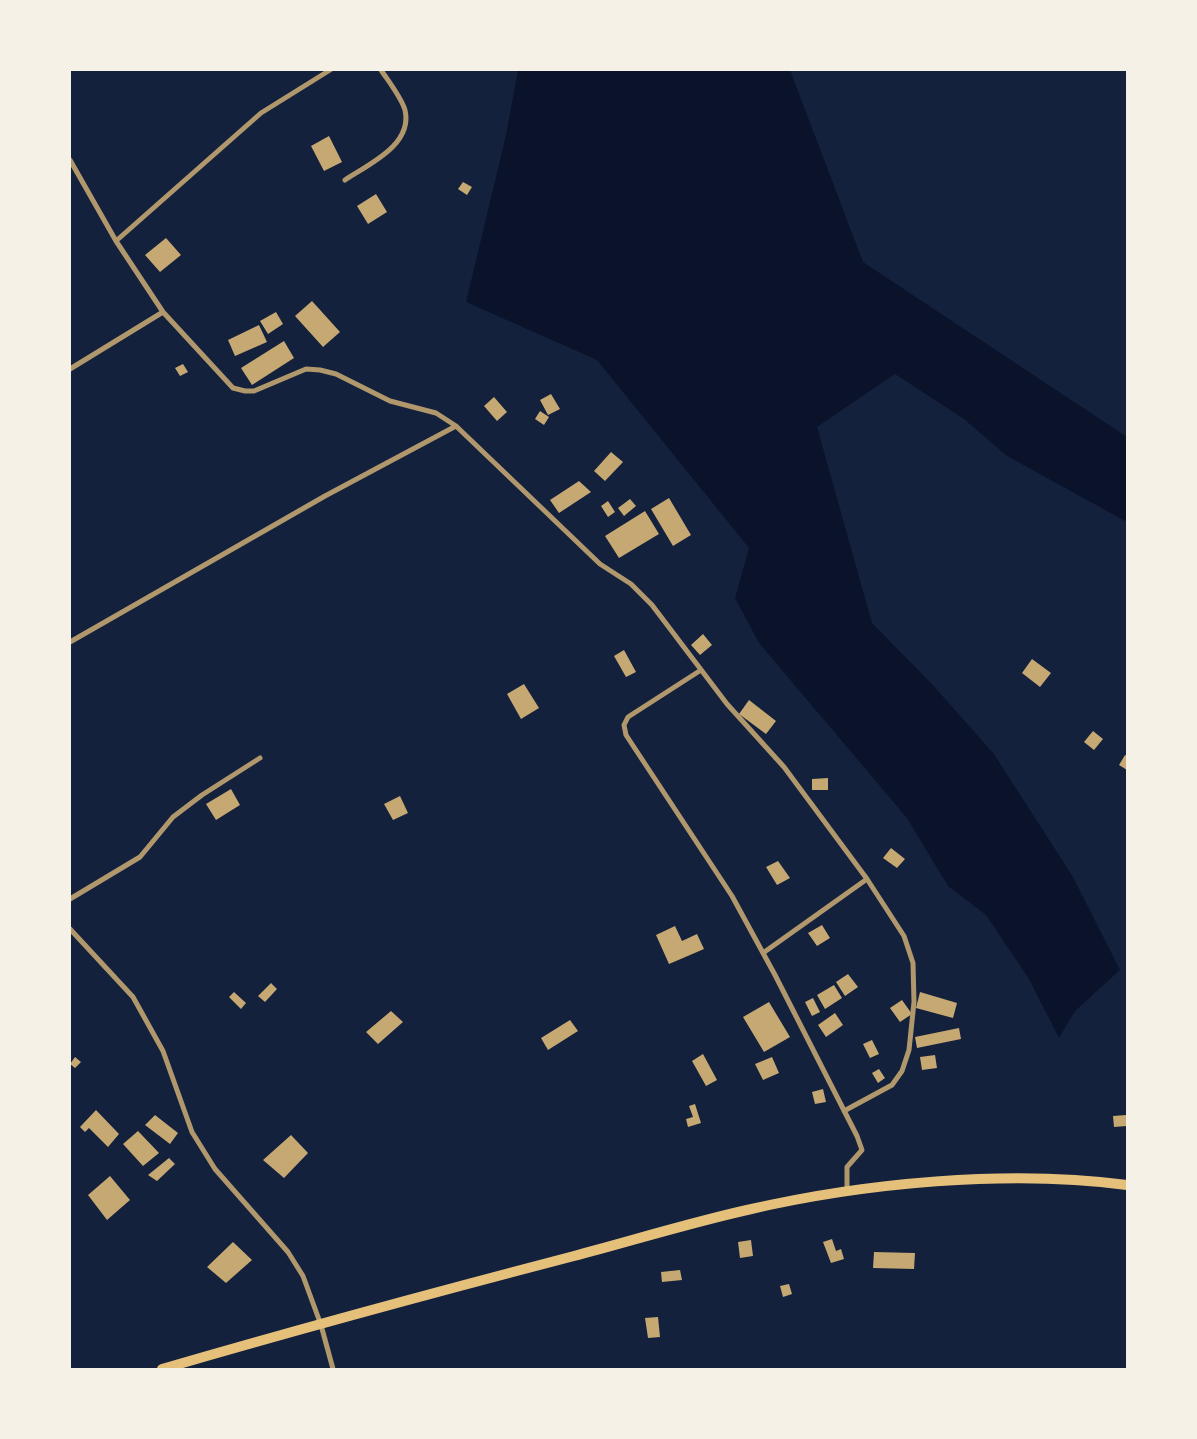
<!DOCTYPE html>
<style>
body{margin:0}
#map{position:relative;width:1197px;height:1439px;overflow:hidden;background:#14213d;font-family:"Varela Round",sans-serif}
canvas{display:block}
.frame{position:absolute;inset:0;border:71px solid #f6f1e7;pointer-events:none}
</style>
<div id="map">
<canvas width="1197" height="1439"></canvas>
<div class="frame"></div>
</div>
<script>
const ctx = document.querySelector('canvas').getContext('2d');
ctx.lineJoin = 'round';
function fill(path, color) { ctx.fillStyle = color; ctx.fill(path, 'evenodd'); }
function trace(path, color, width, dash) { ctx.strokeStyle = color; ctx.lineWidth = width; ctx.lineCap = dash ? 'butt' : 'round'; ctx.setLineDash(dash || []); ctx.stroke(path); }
fill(new Path2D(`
 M518,70h272l73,192 264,175v85l-120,-66 -43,-37 -69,-45 -78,53 55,196 58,59 64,72 79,123 47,93 -45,41 -16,27 -30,-59 -43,-64 -38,-29 -41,-68 -148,-175 -24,-45 14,-50 -152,-188 -131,-58 40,-167z`), '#0b132b');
fill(new Path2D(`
 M329,136l13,26 -18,9 -13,-25z
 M463,182l9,5 -5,8 -9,-6z
 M376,194l11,18 -19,12 -11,-18z
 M166,238l15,17 -21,17 -15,-17z
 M312,301l28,31 -17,15 -28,-31z
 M276,312l7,12 -15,10 -8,-13z
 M259,325l8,17 -32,14 -7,-16z
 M284,341l10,17 -42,27 -11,-17z
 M183,364l5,8 -8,4 -5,-8z
 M551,394l9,15 -12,6 -8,-15z
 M494,397l13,15 -10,9 -13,-15z
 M540,411l9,6 -5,8 -9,-6z
 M611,452l12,10 -18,19 -11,-10z
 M579,481l12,11 -32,21 -9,-13z
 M669,498l22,37 -18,11 -22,-37z
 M630,499l6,7 -12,10 -6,-8z
 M608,501l7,11 -7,5 -7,-11z
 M645,511l14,23 -40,24 -14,-22z
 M703,634l9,11 -12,10 -9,-10z
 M624,650l12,22 -10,5 -12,-21z
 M1032,659l19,14 -11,14 -18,-14z
 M524,684l15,24 -18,11 -14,-25z
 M749,700l27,21 -10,13 -27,-20z
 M1093,731l10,8 -9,11 -10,-8z
 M1125,755l2,1v14l-8,-5z
 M828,778v12h-16v-11z
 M231,789l9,16 -24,15 -10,-16z
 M400,796l8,17 -15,7 -9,-16z
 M891,848l14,11 -8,9 -14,-10z
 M778,861l12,17 -13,7 -11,-18z
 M822,925l8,13 -13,8 -9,-13z
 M675,926l7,15 15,-7 7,15 -35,15 -13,-29z
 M848,974l10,13 -13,9 -9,-14z
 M271,983l6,6 -12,13 -7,-6z
 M834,985l8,13 -17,11 -8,-14z
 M234,992l12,11 -5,6 -12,-12z
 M920,992l37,11 -4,15 -37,-10z
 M813,998l7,14 -8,4 -7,-14z
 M902,1000l10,14 -12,8 -10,-14z
 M769,1002l21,35 -26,15 -21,-35z
 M391,1011l12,11 -25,22 -12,-12z
 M835,1013l8,12 -17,12 -8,-12z
 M570,1020l8,11 -30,19 -7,-12z
 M959,1028l2,11 -44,9 -2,-11z
 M872,1040l7,14 -9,4 -7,-14z
 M703,1054l14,26 -11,6 -14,-25z
 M935,1055l2,13 -15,2 -2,-13z
 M75,1057l6,5 -6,6 -5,-4z
 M772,1057l7,16 -16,7 -8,-16z
 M879,1069l6,9 -7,5 -6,-10z
 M823,1089l3,13 -11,2 -3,-12z
 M695,1104l6,19 -13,4 -2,-8 7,-2 -4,-11z
 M96,1110l23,24 -11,13 -19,-19 -4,4 -5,-5z
 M155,1115l23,18 -8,11 -25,-19z
 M1126,1115l1,11 -13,1 -1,-11z
 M138,1131l21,22 -16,13 -20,-22z
 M291,1135l17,18 -24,25 -21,-18z
 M169,1158l6,6 -18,17 -9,-6z
 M110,1176l20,24 -23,20 -19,-25z
 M832,1239l4,12 5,-2 3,10 -13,4 -8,-21z
 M751,1240l2,16 -13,2 -2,-16z
 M233,1242l19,18 -26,23 -19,-16z
 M874,1252l41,1 -1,16 -41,-1z
 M680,1270l2,10 -20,2 -1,-10z
 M789,1284l3,10 -9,3 -3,-11z
 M658,1317l2,20 -12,1 -3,-20z`), '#c6a872');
trace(new Path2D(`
 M70,160l46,81 47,71 70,76 12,3h9l52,-22 14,1 16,4 54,27 46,12 20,13 144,138 31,20 21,21 75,99 57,63 83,112 37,57 9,27 1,39 -5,48 -7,21 -10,14 -48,26
 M345,180c24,-16 68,-35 60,-70 -4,-13 -16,-28 -24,-40
 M116,241l145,-128 69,-43
 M70,369l93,-57
 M70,642l255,-146 131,-70
 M701,670l-73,47 -4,8 2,10 106,161 43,79 82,161 5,14 -15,17v25
 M70,899l70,-42 33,-40 29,-22 58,-37
 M70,929l63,68 30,54 29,81 23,37 73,83 15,24 18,49 12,44
 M763,953l104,-74`), '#b1986c', 5);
trace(new Path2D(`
 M162,1369c137,-40 274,-77 412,-113 57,-15 115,-33 173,-46 116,-27 262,-41 380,-25`), '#e5c07b', 10);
</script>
